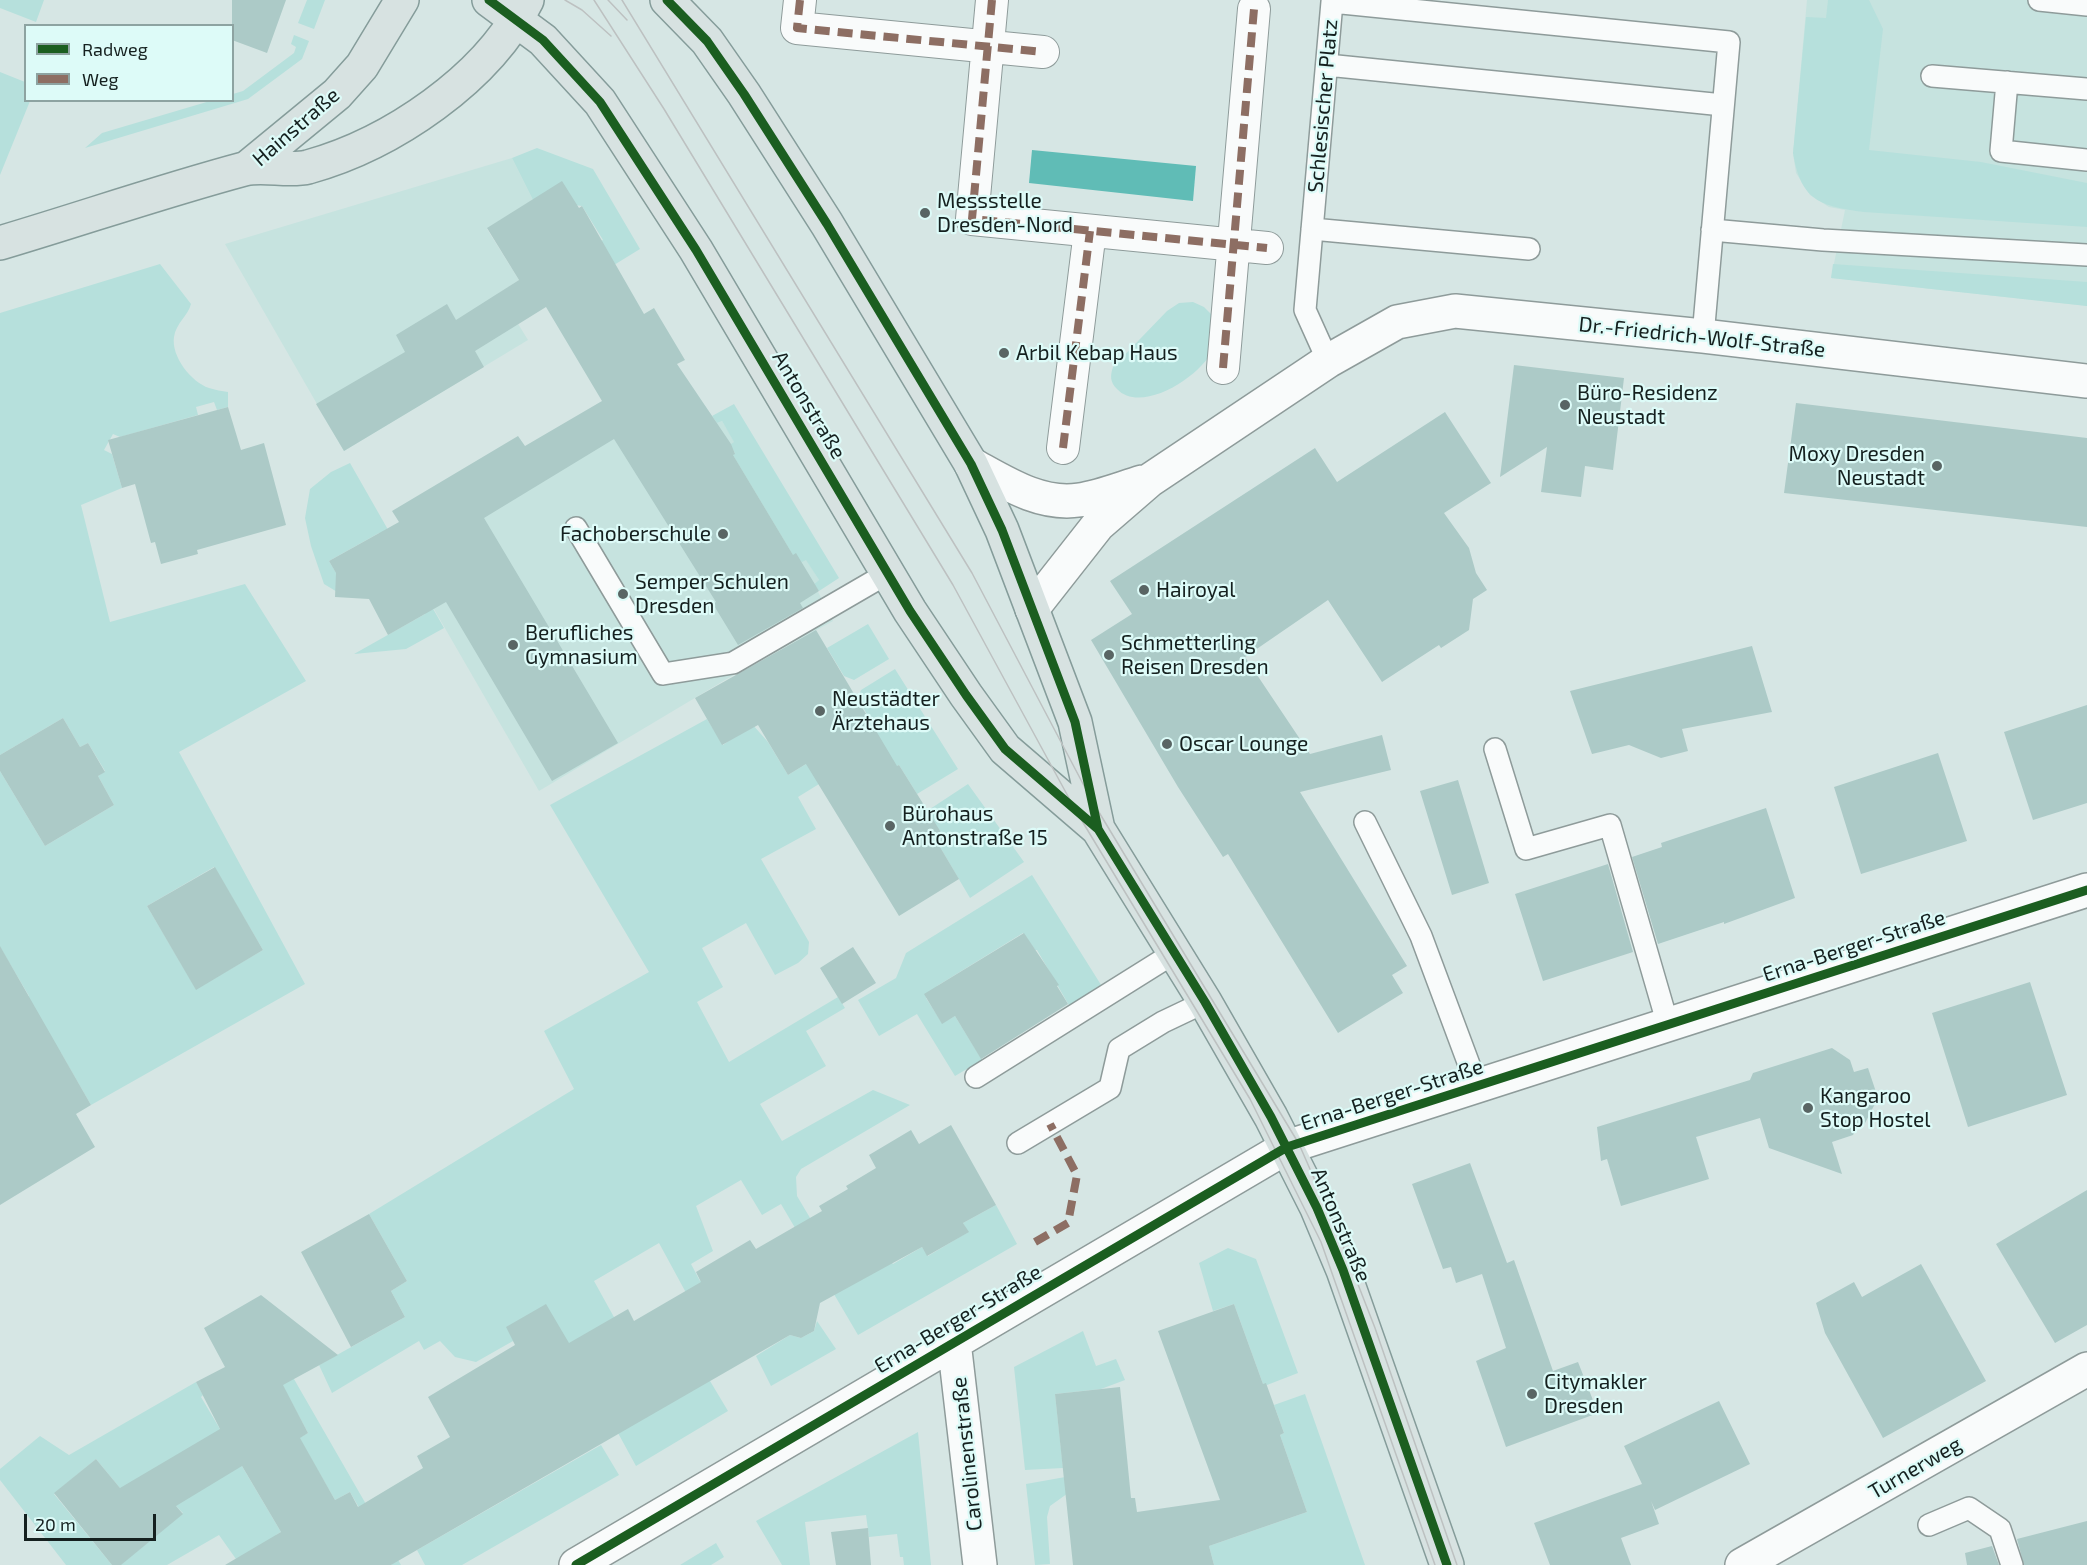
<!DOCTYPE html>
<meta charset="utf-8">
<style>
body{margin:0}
#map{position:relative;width:2087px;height:1565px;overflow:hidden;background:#d6e6e4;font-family:"Exo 2",sans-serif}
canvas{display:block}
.legend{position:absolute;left:24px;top:24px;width:210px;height:78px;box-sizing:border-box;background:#ddfbf8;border:2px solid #8da3a1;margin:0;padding:8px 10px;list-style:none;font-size:18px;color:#15201f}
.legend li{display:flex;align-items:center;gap:12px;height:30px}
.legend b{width:30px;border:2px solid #8da3a1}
.scale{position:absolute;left:24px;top:1514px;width:132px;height:27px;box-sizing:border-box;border:3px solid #15201f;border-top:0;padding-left:8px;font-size:18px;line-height:21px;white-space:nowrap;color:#15201f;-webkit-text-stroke:4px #ddfbf8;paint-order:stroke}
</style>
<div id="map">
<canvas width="2087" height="1565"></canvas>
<ul class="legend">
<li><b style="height:8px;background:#1b5e20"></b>Radweg</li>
<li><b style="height:8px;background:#8d6e63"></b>Weg</li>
</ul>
<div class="scale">20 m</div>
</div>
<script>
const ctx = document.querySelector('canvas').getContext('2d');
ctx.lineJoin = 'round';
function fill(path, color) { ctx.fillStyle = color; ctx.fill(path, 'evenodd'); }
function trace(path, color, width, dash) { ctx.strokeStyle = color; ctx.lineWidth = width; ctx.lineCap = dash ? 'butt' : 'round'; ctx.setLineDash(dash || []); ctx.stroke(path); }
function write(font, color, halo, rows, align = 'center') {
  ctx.font = font + ' "Exo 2",sans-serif'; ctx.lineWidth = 4.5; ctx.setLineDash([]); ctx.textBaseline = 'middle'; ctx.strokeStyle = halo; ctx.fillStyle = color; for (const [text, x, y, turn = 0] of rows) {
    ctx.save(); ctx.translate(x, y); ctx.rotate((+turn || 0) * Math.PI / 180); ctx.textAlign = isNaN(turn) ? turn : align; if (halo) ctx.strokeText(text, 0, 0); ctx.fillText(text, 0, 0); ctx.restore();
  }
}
fill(new Path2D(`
 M1807,0h280v306l-256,-28 14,-68 -16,-3 -19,-12 -14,-22 -3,-20z
 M512,158l21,42 -46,29 32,51 -20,13 29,47 -184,111 -119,-207z
 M694,391l23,32 5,-2 97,159 -5,4 19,37 -103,56 -191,114 -134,-232z`), '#c6e3df');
fill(new Path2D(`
 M0,0h44l-8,22 -36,-14z
 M307,0h18l-11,29 -16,-6z
 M1828,0h41l14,29 -14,121 112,12 106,21v44l-223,-15c-44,-6 -63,-11 -71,-59l13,-136 20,1z
 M294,35l15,6 -7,18 -54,40 -163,49 17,-15 108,-32 22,-1 1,-6 10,-3 51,-38 2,-6 -5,-3z
 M0,72l25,10 1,18 4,1 -30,74z
 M537,148l56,21 47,80 -26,16 -15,-23 4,-2 -21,-34 -49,-6 -21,-42z
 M160,264l31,40c-3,12 -15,19 -17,33 -3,19 17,45 35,51 6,2 13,3 19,4v15l-11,3 -3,-8 -18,5 2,8 -78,22 -7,-3 -9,16 8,4 10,34 -41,17 29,117 135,-38 61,97 -127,71 126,232 -214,121 -30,-52 -61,36v-76l29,-17 -29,-49v-176l45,75 69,-41 -16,-29 7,-5 -17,-28 -8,4 -17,-29 -63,37v-442zM214,867l49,83 -67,39 -49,-83z
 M1833,264l254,18v24l-256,-28z
 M1193,302l11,5 10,10c0,9 3,24 -1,32 -11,27 -72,66 -96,40 -7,-7 -7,-13 -4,-22l54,-56 12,-8z
 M734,404l105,174 -20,13 -5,-7 5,-4 -13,-20 -4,2 -9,-7 -60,-100 2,-2 -5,-8 4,-3 -12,-21 -5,2 -5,-7z
 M350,463l94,165 -38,21 -52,5 71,-40 -46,-81 -50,28 9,15 1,17 -15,-9 -13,-38 -6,-28 5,-29 21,-17z
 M868,624l21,35 -35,21 -10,-4 -17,-28z
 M895,669l63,100 -41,25 -18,-29 -20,12 -13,-22 -68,42 18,32 -55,30 48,83 -1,12 -10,9 -23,12 -29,-52 -44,25 21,39 -26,15 32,60 109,-65 7,11 -39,23 20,35 -66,38 22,37 91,-51 37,15 -109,64 -5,8 1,19 44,74 50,-8 2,2 29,-17 6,9 40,-24 -5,-9 33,-18 21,39 -159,91 -77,-131 -19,11 -21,-35 -45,26 17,45 -22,13 9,17 5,-2 -8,34 -38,-70 -65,38 26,47 90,53 18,30 -92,55 -66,-121 -57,-4 -37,21 -21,-5 -15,-16 -16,9 -5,-9 -87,52 -13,-28 86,-48 -14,-26 16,-10 -38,-67 205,-125 -30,-58 105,-59 -99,-167 157,-86 16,26 29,-21 16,18 20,33 84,-51 -14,-26 3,-8z
 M968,784l56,78 -54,36 -30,-51 -13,-36z
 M1032,875l71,113 -33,19 -33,-57h-2l-12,-17 -86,53 2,3 -13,9 16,25 13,-7 27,44 -27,16 -38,-62 -38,22 -21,-36 38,-22 10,-25z
 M1228,1248l28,11 42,114 -31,12 -4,-1 -29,-80 -21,7 -14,-48z
 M817,1321l19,28 -65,37 -15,-30 34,-21 11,3 13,-7z
 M1083,1331l13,35 20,-7 9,21 -24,9 -46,5 8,74 -38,2 -11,-103z
 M283,1360l118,205h-9l-42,-73 -15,8 -36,-62 9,-5 -38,-71z
 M196,1382l7,13 -2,2 80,135 -5,3 7,12 -47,12 -17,-24 -52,30h-47l63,-52 -7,-7 -33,10 -47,-57 -42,35 58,71h-46l-66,-85v-11l40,-33 29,19z
 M1305,1394l60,171h-151l-5,-19 98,-34 -27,-77 4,-2 -10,-28z
 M918,1432l13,133h-27l-1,-8h-3l-3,-23 -28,3 -3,-22 -61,7 5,43h-28l-26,-44z
 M601,1445l18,30 -157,90h-37l-8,-15z
 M1099,1471l-49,35 -3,11 3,47 -15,1 -9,-81z
 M716,1543l8,14 -13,8h-31z`), '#b6e0dc');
fill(new Path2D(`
 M1032,150l164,16 -3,35 -164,-18z`), '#60bcb6');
fill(new Path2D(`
 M232,0h54l-19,53 -35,-13z
 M562,181l17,27 3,-2 62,108 10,-6 31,52 -8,4 54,80 4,10 -2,1 60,100 3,-2 23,38 -19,12 3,5 -65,37 -25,-41 3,-2 -102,-163 -130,79 134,225 -66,38 -106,-179 -58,33 -19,-36 -34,-2 1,-24 -7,-12 70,-39 -7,-11 126,-75 7,10 77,-45 -56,-94 -71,44 9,16 -140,84 -28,-47 89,-52 -9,-17 51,-31 9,16 63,-40 -32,-52z
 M1514,365l110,13 -11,92 -28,-4 -4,31 -40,-5 6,-45 -47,30z
 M1796,403l291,35v89l-303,-34z
 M228,407l13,43 23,-7 22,82 -89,25 1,4 -37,10 -6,-22 -4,1 -16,-59 -13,4 -14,-48z
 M1445,412l46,71 -47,30 25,35 7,25 11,17 -14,9 -4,31 -28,18 -2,-3 -57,37 -54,-82 -83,57 65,97 72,-19 9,35 -91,22 107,174 -15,9 11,18 -65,40 -110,-179 -5,3 -45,-70 -87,-147 41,-26 -22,-33 205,-133 22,34z
 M816,630l81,136 2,-1 48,77 -7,5 19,32 -60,37 -93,-152 -18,11 -30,-50 -36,20 -27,-47z
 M1752,646l20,66 -90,17 6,22 -27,7 -32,-13 -37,9 -22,-63z
 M2087,705v98l-54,17 -29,-88z
 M63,718l17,29 8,-4 17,29 -7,4 16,29 -69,41 -45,-75v-16z
 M1938,753l29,88 -106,33 -27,-87z
 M1458,780l31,103 -37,12 -32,-104z
 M1766,808l29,90 -71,26v-2l-66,22 -26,-87 30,-10 -1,-4z
 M1608,864l25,88 -90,29 -28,-87z
 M215,867l48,83 -67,40 -49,-84z
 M1024,933l35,52 -2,1 11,18 -87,55 -26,-43 -13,8 -18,-30z
 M0,946l91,159 -15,9 19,33 -95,58z
 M853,947l23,36 -34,21 -22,-36z
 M2030,982l37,113 -99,32 -36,-114z
 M1832,1048l18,12 4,12 14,-4 10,30 -14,27 -6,1 -5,9 -21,7 10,32 -73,-26 -9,-30 -64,19 13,42 -88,27 -14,-47 -6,2 -4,-34 153,-47 3,-7z
 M951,1125l45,80 -33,18 6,9 -42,24 -5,-9 -102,56 -6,28 -13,7 -11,-3 -399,230h-166l56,-33 -39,-66 -66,40 7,8 -62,51h-9l-58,-72 42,-34 24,29 100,-59 -24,-47 29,-15 -21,-39 57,-33 77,60 -55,30 25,48 -8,5 35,62 15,-8 8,15 65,-39 -6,-12 33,-19 -22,-40 87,-52 -9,-18 40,-23 23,39 59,-34 6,12 67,-39 -5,-10 54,-32 6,9 66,-38 -3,-5 29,-17 -2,-3 30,-18 -7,-13 42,-25 8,14z
 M1470,1163l37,100 7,-3 39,111 25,-9 20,51 -92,34 -30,-86 30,-13 -24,-74 -26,9 -5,-16 -8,2 -31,-85z
 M2087,1190v135l-32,18 -59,-99z
 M369,1214l38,67 -16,10 14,26 -54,30 -50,-95z
 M1921,1264l65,117 -103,57 -58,-105 -9,-30 38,-21 8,15z
 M1234,1304l29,80 3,-1 18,50 -4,2 27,77 -98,34 5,19h-141l-18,-171 65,-7 11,111h4l2,14 83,-12 -62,-169z
 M1719,1401l31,63 -95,46 -4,-9 8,23 -38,14 10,27h-81l-16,-42 108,-39 -18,-38z
 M2087,1521v44h-63l-7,-26z
 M868,1528l3,37h-35l-5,-33z
 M1992,1546l7,19h-32l-2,-12z`), '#accac7');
const service = new Path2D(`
 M2039,0l48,5
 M1327,65l396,40
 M1932,76l155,13
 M2007,82l-6,69 86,9
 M1312,229l217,20
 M1712,230l111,10 264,15
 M1328,361l-23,-51 27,-308 397,40 -26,294
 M576,528l87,146 70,-11 155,-90
 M1495,749l31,100 84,-24 58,200
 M1365,822l56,114 56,150
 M976,1077l198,-124
 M1018,1143l92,-55 9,-39 44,-27 42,-20
 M1929,1525l40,-17 31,21 12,36`);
const pedestrian = new Path2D(`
 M800,0l-3,28 246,24
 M992,0l-20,219 295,29
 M1223,368l31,-359
 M1063,448l27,-217`);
const minor = new Path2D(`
 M971,464c33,18 69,42 108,36 21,-3 43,-12 63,-18
 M1032,609l66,-84 52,-45 178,-119 69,-39 58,-11 248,25 384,45
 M954,1342l26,223
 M576,1565l711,-418 800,-257
 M1742,1565l345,-196`);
const primary = new Path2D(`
 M489,0l54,40 57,62 96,148 214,361 56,84 39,54 93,80
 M667,0l40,41 37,53 83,130 144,240 31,66 73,192 23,107 107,173 66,115 46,91 26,62 104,295
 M247,168l90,-74 25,-28 40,-66
 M0,243c81,-24 162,-52 244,-74 20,-5 44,3 64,-2 83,-23 180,-88 219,-167`);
trace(service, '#8e9b9a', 24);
trace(pedestrian, '#8e9b9a', 34);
trace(minor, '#8e9b9a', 36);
trace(primary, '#859c9a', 36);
trace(service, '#f9fbfb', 21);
trace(pedestrian, '#f9fbfb', 32);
trace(minor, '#f9fbfb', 33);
trace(primary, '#d7e2e1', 33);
trace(new Path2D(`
 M565,0l17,10 29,26
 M594,0l70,109 289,476 123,226 174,288 71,143 114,323
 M608,0l19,20
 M622,0l350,573 119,226 208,345 39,89 37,95 82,237`), '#bdc1c1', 1.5);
trace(new Path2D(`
 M800,0l-3,28 246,24
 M992,0l-20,219 295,29
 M1223,368l31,-359
 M1063,448l27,-217
 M1035,1242l33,-19 9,-48 -27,-51`), '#8d6e63', 8, [15, 8]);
trace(new Path2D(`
 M489,0l54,40 57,62 96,148 214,361 56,84 39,54 93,80
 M667,0l40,41 37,53 83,130 144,240 31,66 73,192 23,107 107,173 66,115 46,91 26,62 104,295
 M576,1565l711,-418 800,-257`), '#1b5e20', 9);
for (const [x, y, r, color] of [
 [925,213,6,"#596564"],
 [1004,353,6,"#596564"],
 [1565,405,6,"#596564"],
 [1937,466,6,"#596564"],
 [723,534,6,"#596564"],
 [1144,590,6,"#596564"],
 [623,594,6,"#596564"],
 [513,645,6,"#596564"],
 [1109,655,6,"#596564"],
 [820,711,6,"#596564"],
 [1167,744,6,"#596564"],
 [890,826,6,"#596564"],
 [1808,1108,6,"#596564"],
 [1532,1394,6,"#596564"]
]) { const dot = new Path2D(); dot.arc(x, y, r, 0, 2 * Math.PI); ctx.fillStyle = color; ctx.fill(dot); trace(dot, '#ddfbf8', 2); }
write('21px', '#15201f', '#ddfbf8', [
 ["Schlesischer Platz",1323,106,-85],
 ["Hainstraße",296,127,-41],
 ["Dr.-Friedrich-Wolf-Straße",1702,337,6],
 ["Antonstraße",809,405,59],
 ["Erna-Berger-Straße",1854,946,-18],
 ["Erna-Berger-Straße",1392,1095,-18],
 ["Antonstraße",1341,1225,67],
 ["Erna-Berger-Straße",958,1319,-31],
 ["Carolinenstraße",967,1454,-96],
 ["Turnerweg",1915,1468,-30]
]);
write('21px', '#15201f', '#ddfbf8', [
 ["Messstelle",937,201],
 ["Dresden-Nord",937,225],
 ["Arbil Kebap Haus",1016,353],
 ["Büro-Residenz",1577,393],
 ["Neustadt",1577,417],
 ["Moxy Dresden",1925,454,"right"],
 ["Neustadt",1925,478,"right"],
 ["Fachoberschule",711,534,"right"],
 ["Semper Schulen",635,582],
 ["Dresden",635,606],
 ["Hairoyal",1156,590],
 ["Berufliches",525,633],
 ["Gymnasium",525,657],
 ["Schmetterling",1121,643],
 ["Reisen Dresden",1121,667],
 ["Neustädter",832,699],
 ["Ärztehaus",832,723],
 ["Oscar Lounge",1179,744],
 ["Bürohaus",902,814],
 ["Antonstraße 15",902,838],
 ["Kangaroo",1820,1096],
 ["Stop Hostel",1820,1120],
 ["Citymakler",1544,1382],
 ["Dresden",1544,1406]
], 'left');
</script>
